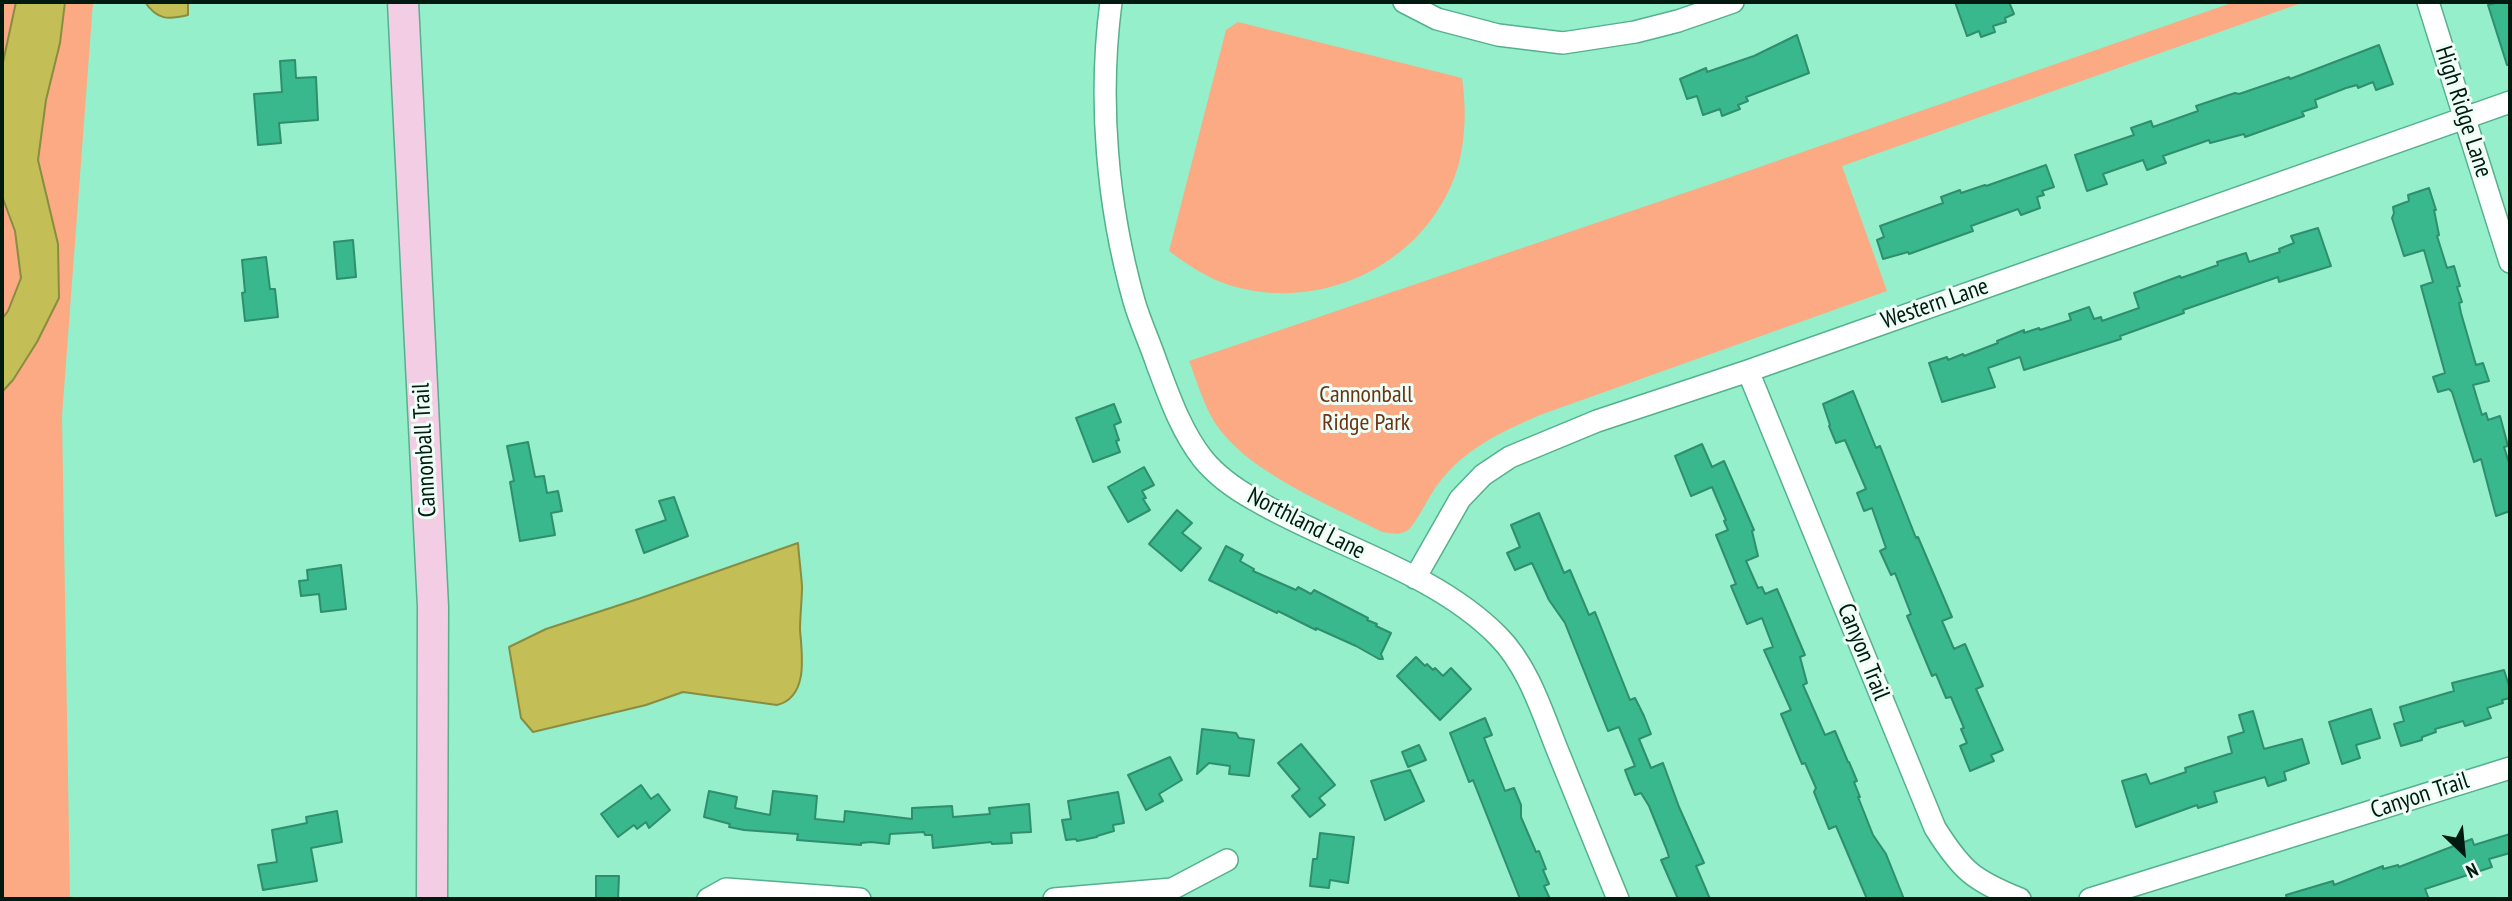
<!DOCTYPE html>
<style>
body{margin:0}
#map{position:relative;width:2512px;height:901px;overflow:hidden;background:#94efca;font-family:"PT Sans Narrow",sans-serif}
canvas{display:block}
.frame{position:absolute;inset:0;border:4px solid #001a10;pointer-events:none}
.north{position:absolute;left:2428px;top:817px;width:70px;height:70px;-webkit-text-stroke:5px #eefff7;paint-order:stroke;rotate:154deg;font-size:19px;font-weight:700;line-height:28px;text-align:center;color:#001a10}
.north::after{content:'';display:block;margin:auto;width:24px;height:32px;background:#001a10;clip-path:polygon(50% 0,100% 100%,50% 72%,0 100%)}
</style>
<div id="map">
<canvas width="2512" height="901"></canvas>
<div class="frame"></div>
<div class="north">N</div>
</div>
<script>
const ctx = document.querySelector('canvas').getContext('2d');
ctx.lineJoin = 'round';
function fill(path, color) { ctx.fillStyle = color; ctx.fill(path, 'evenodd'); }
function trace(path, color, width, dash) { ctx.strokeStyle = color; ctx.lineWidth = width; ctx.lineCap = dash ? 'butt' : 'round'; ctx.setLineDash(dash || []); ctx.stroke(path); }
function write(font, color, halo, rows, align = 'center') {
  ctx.font = font + ' "PT Sans Narrow",sans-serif'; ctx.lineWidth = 6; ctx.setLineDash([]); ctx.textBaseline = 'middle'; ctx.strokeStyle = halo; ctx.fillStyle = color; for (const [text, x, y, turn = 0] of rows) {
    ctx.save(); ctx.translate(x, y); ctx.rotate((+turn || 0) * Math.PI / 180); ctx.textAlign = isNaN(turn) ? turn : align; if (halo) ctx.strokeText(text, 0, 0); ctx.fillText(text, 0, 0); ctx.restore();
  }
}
fill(new Path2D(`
 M2,2h91l-31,414 8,483h-68z
 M2234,2h70l-462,164 45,125 -347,124c-39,17 -76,34 -102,69 -8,10 -22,40 -30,46 -8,6 -17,3 -26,2 -53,-28 -142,-62 -171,-116 -9,-17 -15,-37 -22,-55l516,-175z
 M1238,22l224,56c4,28 4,56 -3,85 -27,97 -134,152 -230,122 -22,-7 -41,-20 -60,-34l57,-221z`), '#fbaa83');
const water = new Path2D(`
 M16,2h49l-5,41 -14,57 -8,60 20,84 1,54 -22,44 -24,38 -11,12v-73l6,-8 13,-33 -6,-47 -13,-35v-129z
 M145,2h43v13c-20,5 -31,5 -43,-13z
 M798,543c1,14 3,29 4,43 0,15 -2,29 -2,44 2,24 9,67 -23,75l-94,-13 -37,13 -113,27 -12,-14 -12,-71 37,-18 95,-31z`);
fill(water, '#c3be56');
trace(water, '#888d41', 2);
const building = new Path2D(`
 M1955,2h54l5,12 -9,4 1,4 -13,4 2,6 -14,5 -2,-6 -12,5z
 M2499,2h11v63h-3l-19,-60z
 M1797,35l12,38 -63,24 2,4 -10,4 2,4 -18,7 -2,-7 -17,6 -6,-19 -10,3 -7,-20 26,-11 1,4 47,-16z
 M2379,45l14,39 -17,6 -3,-8 -15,6 -1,-3 -11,3 -31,12 2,7 -15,5 2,4 -59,21 -1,-3 -34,9 -1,-3 -46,16 3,7 -19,7 -4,-10 -40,14 4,10 -20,7 -12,-36 59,-20 -3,-7 20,-7 2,6 45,-16 -2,-5 39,-13 4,1 50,-17 1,2z
 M295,60l1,18 20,-1 2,43 -39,3 2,20 -23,2 -4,-51 28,-2 -2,-31z
 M2046,165l8,22 -12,4 2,4 -7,2 3,11 -19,7 -3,-6 -47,17 2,5 -64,23 -1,-2 -25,7 -6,-19 7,-3 -4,-11 63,-23 -2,-6 19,-7 1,3 24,-8 1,1z
 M2429,188l7,22h-2l5,25 -2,1 10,32 7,-2 6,20 -3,1 5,15 -3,1 2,10 15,52 7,-2 6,18 -16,4 9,30 4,-2 2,7 12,-4 8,30 -4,1 6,19v45l-14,5 -15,-57 -7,3 -22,-70 -3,-3 -11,3 -5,-15 12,-4 -24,-87 12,-4 -9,-32 -20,6 -12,-38 2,-5 -1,-6 16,-6 -1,-6z
 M2318,228l13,38 -52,16 -1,-5 -95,33 1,3 -64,23 1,3 -97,31 -4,-13 -32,11 7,19 -53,15 -13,-39 18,-6 1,3 15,-6 1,2 34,-13 -1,-2 27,-11v3l15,-5 1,2 31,-10 -2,-6 20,-7 5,12 7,-2 1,4 37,-13 -5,-15 46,-17 1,2 37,-13 -1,-3 29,-9 3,9 31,-10 -1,-3 15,-6 -3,-7z
 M353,240l3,37 -19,2 -3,-37z
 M266,257l4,32h5l3,28 -33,4 -3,-28 3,-1 -3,-32z
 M1853,391l23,57 4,-2 36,92 2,-1 34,80 -10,4 12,28 11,-5 18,42 -7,3 27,61 -12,5 3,6 -24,10 -10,-25 7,-3 -6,-14 3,-1 -13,-31 -5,1 -10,-24 -4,2 -25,-60 4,-2 -16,-41 -4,2 -11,-24 6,-3 -14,-40 -8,3 -7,-18 9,-4 -21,-49 -9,3 -7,-17 1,-1 -7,-21z
 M1114,404l7,18 -7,3 5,15 -3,1 4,11 -27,10 -17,-44z
 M528,442l7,35 9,-1 3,17 11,-2 4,20 -11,2 4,22 -35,6 -10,-59 4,-1 -7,-35z
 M1702,444l10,23 12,-6 30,69 -2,1 6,25 -12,5 12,27 4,-1 3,7 12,-5 28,66 -5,2 7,26 -4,2 22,50 10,-4 13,31h1l8,19 -3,1 6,15h-2l15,38 13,19 18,45h-37l-31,-73 -7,3 -15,-37 2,-4 -11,-25 -3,1 -21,-50 10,-4 -27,-60 9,-3 -11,-29 -15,6 -16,-38 5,-2 -20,-49 12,-5 -4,-9 2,-1 -14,-33 -21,9 -16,-40z
 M1144,467l10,18 -12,6 4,7 -3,1 7,11 -22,12 -20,-35z
 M674,497l14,39 -44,17 -8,-23 30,-10 -7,-19z
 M1177,510l15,13 -10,10 19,15 -20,23 -32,-27z
 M1539,513l25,60 6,-3 19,45 6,-3 35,88 5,-2 9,18 7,18 -12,5 12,29 12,-5 16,44 25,56 -8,3 14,33h-32l-17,-39 8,-3 -3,-9 -17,-42 -8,-13 -6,2 -7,-17 -3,-8 10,-4 -16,-39 -11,4 -43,-108 -16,-23 -17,-37 -17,7 -8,-17 13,-6 -9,-22z
 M1226,546l17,9 -3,6 14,8 -1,2 43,19 2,-3 13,7 3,-4 54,28 -1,2 10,4 -1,2 15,7 -10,21 2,5h-4l-23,-13 -40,-18v2l-38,-19 -1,2 -68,-33z
 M341,565l5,44 -25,3 -2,-18 -18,2 -2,-15 9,-1 -1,-10z
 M1416,657l9,9 2,-2 6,6 2,-2 8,8 8,-8 20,21 -31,31 -43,-44z
 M2504,670l6,19v9l-8,2 1,3 -16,5 4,10 -26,8 -2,-5 -28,8 1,3 -14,5v3l-21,6 -7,-22 10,-3 -4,-14 54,-16 -2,-8z
 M2371,709l9,29 -24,7 4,13 -18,6 -13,-42z
 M2253,711l11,38 38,-10 7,24 -25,9 2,8 -18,6 -3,-9 -51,15 3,10 -19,6 -1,-3 -61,22 -14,-46 24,-7 4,10 36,-12 -1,-4 47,-15 -4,-16 16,-5 -5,-17z
 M1485,718l7,17 -8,3 21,53 9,-3 7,17v12l15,35 3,-1 7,18 -3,1 6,14 -5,2 6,13h-30l-47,-119 -4,2 -19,-49z
 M1202,729l34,4 3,5 15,2 -5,36 -20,-2 1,-8 -21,-3 -12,11z
 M1301,744l34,41 -16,13 6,7 -15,12 -18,-21 8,-7 -22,-26z
 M1419,745l7,15 -18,7 -6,-15z
 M1170,757l12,23 -23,14 4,7 -17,9 -18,-35z
 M1410,770l14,31 -39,19 -14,-39z
 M641,785l10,14 7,-5 12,16 -21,18 -3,-6 -9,7 -3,-4 -16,12 -17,-23z
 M709,791l28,6 -2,11 35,7 3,-24 44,5 -2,23 29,3 1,-11 67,8v-11l40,-2 1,11 37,-3 -1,-6 40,-4 2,28 -20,1 1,10 -20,1 -1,-2 -58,6 -1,-13h-7l-1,-3 -34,2 -1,10 -18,-2 -10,1v2l-64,-5 1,-6 -54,-4 -15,-3 1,-3 -26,-7z
 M1118,792l6,31 -11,2 1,6 -17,5v1l-20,4 -1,-2 -10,1 -4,-20 9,-1 -3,-18z
 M337,811l5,31 -31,6 6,33 -54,9 -5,-25 19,-3 -5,-32 35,-7 -1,-6z
 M1320,833l34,4 -6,46 -18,-3 -1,8 -19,-2 3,-27h4z
 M2510,834v19l-21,6 3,8 -67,22 4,10h-142l-1,-4 47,-14 1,4 49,-19v3l15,-4 1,2 73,-28 2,6z
 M596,876h23l-1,23h-22z`);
fill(building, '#39b78d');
trace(building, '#2e8e6d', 2);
const minor = new Path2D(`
 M1111,2c-13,98 -4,203 23,299 6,21 16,42 23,63 12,32 24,67 46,95 13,16 34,31 52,41 78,46 179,71 243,136 31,31 45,79 61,118 20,49 39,97 59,145
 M1404,2l33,17 61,16 65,8 72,-11 43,-11 55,-19
 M2428,2l82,260
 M1748,371l187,457c27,43 38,52 85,71
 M1415,578l45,-79 23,-24 27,-18 87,-36 151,-50 762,-269
 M708,899l18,-10 134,10
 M1054,899l118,-10 55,-29
 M2090,899l420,-131`);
const secondary = new Path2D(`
 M403,2l30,605 -1,292`);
trace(minor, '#55b08e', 24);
trace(secondary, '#55b08e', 33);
trace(minor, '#fff', 21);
trace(secondary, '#f3cde4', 30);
write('24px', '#001a10', '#eefff7', [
 ["High Ridge Lane",2463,112,72],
 ["Western Lane",1935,304,-19],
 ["Cannonball Trail",425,450,-93],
 ["Northland Lane",1306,524,27],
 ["Canyon Trail",1863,652,68],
 ["Canyon Trail",2420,796,-18]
]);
write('24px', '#6d3212', '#eefff7', [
 ["Cannonball",1366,395],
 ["Ridge Park",1366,423]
]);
</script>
